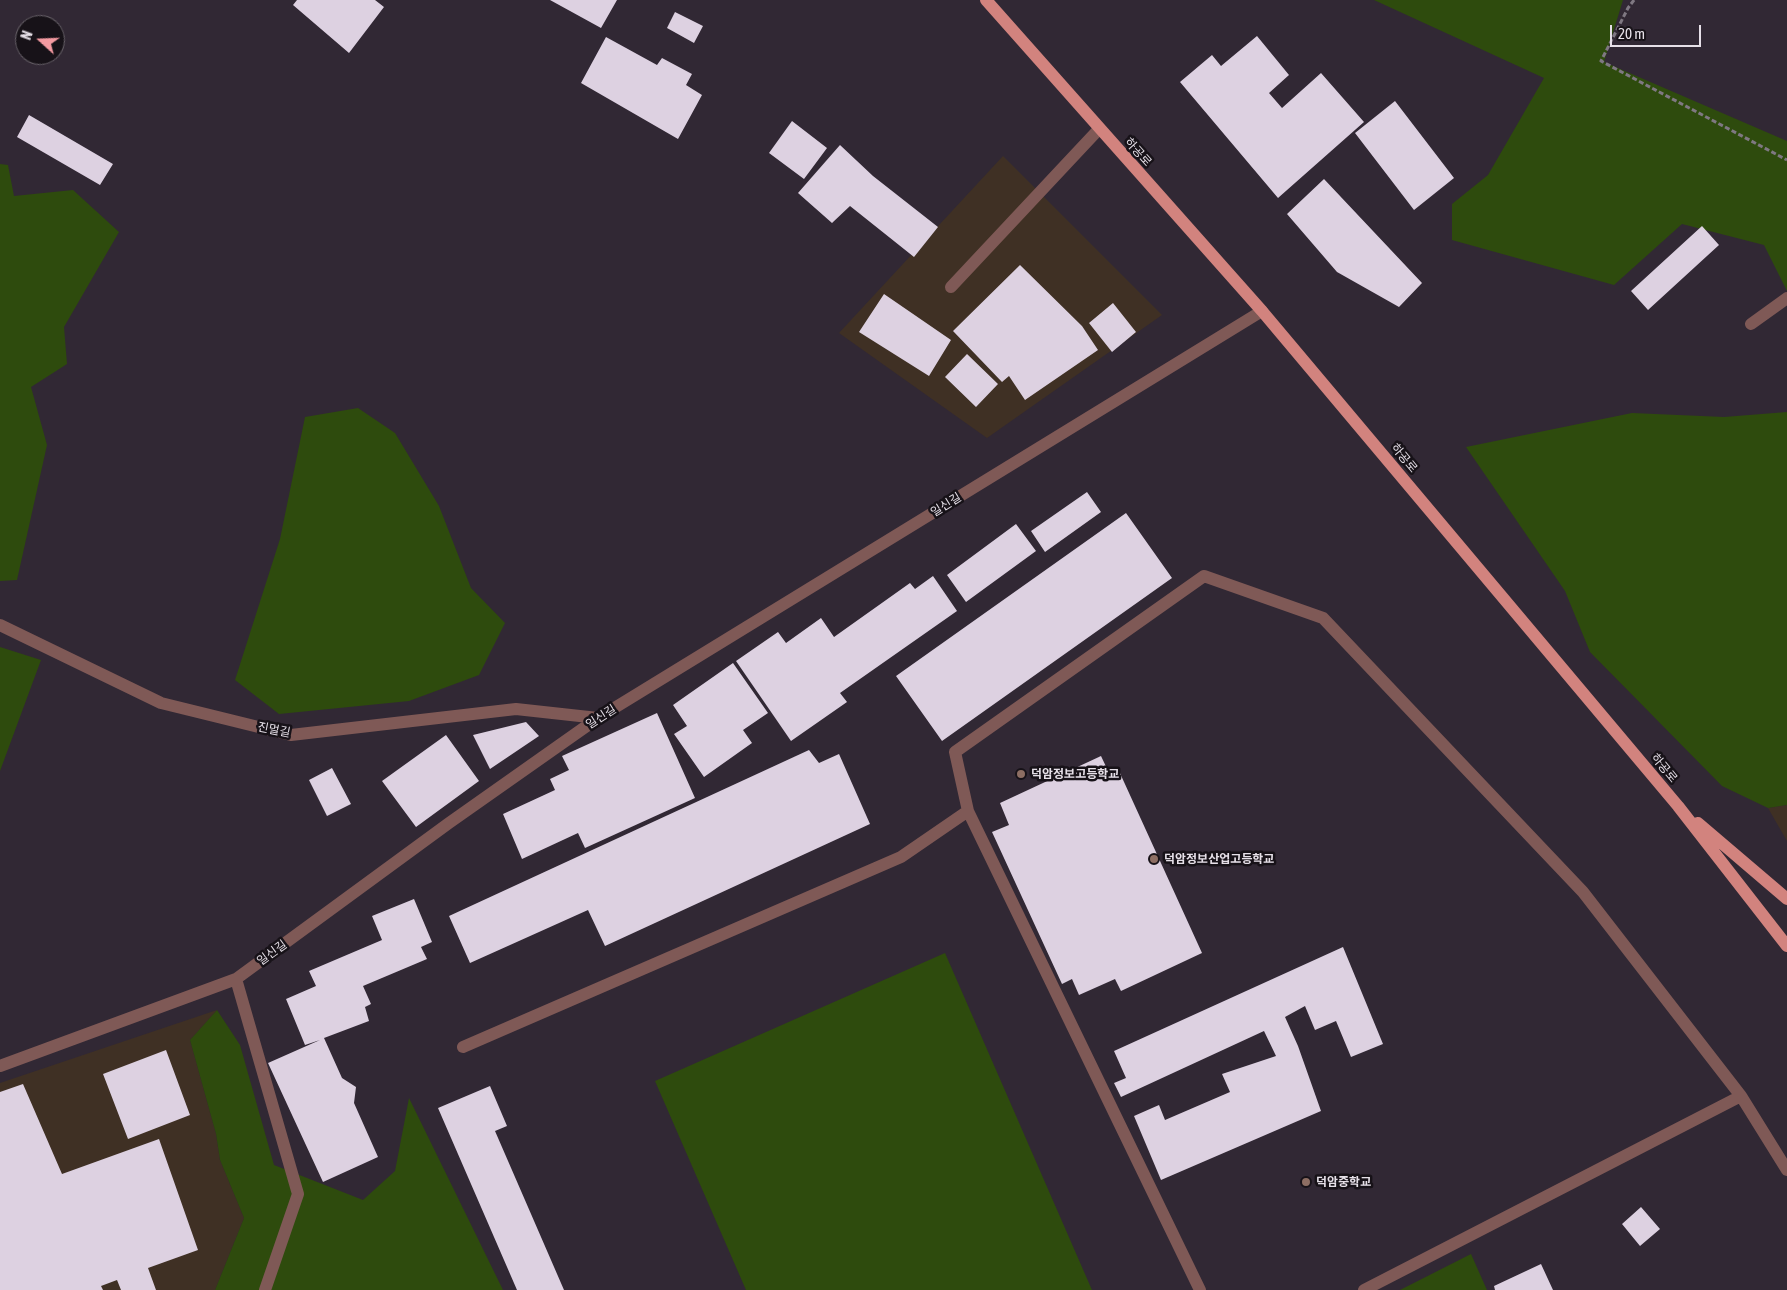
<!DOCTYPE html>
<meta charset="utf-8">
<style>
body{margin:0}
#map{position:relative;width:1787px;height:1290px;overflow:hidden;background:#312834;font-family:"Asap Condensed",sans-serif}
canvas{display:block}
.north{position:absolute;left:15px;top:15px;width:50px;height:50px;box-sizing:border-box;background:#171218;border:1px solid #6a646b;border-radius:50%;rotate:290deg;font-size:14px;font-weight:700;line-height:20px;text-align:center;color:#e6e0e8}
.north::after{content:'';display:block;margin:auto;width:18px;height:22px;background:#f49aa1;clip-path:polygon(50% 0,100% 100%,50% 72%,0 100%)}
.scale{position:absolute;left:1610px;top:25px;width:91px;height:22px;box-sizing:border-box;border:2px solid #e6e0e8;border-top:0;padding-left:6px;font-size:15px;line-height:18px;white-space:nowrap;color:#e6e0e8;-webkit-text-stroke:4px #171218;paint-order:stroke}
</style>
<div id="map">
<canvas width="1787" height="1290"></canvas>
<div class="north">N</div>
<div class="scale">20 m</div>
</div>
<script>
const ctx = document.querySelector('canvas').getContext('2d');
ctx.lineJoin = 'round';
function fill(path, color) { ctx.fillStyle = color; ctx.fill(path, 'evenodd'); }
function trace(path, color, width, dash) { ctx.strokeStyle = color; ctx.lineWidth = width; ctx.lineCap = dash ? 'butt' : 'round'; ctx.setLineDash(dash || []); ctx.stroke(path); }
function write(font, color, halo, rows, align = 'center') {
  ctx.font = font + ' "Asap Condensed","Noto Sans KR",sans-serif'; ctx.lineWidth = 5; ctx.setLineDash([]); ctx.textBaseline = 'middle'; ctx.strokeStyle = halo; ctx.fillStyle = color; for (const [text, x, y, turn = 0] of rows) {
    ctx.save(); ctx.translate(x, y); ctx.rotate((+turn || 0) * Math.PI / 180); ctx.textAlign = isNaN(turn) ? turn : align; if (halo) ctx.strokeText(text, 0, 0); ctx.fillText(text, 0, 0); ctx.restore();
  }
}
fill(new Path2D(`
 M1003,156l159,159 -175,123 -148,-105z
 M1787,805v36l-19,-33z
 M217,1010l-27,30 26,94 4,26 24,58 -29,72h-215v-207z`), '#3f3024');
fill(new Path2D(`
 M1374,0h249l-19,62 183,79v150l-23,-46 -82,-21 -68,61 -162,-45v-36l36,-29 56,-97z
 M0,164l8,1 6,31 59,-6 46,42 -55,95 3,37 -36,23 16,58 -30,135 -17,1z
 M358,408l37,25 44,73 32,82 34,35 -26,52 -70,26 -130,13 -44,-34 45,-141 25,-122z
 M1787,412v393l-19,3 -46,-22 -132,-134 -25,-61 -99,-144 166,-34 92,4z
 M0,647l41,13 -41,111z
 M945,953l147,337h-346l-91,-209z
 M217,1010l23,35 34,120 89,35 32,-29 14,-73 94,192h-288l29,-72 -24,-58 -4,-26 -26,-94z
 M1471,1254l16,36h-87z`), '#2e4b0d');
fill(new Path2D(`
 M297,0h78l9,7 -35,46 -56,-48z
 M550,0h67l-16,28z
 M675,12l28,14 -9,17 -27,-15z
 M1257,36l32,39 -20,18 13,15 39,-35 43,49 -86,76 -98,-116 32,-27 9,11z
 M606,37l51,28 5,-7 30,16 -6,11 16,10 -24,44 -97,-56z
 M1395,101l59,77 -40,32 -59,-77z
 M29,115l84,49 -13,21 -83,-48z
 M792,121l35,27 -23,31 -35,-26z
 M840,145l33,31 65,51 -24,30 -64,-51 -18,17 -34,-30z
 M1324,179l98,104 -23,24 -62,-35 -50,-58z
 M1702,226l17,19 -71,65 -17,-19z
 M1020,265l62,61 16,24 -73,50 -16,-24 -7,6 -49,-51z
 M884,294l67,46 -22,36 -70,-44z
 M1113,303l23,29 -24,20 -23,-29z
 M967,354l31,30 -22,23 -31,-30z
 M1087,492l14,20 -56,40 -14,-21z
 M1126,513l46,65 -230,163 -46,-65z
 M1016,524l20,27 -70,51 -19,-27z
 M933,576l24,35 -117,82 7,9 -56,39 -55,-80 42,-29 8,11 35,-25 13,19 76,-54 5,6z
 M733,663l35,50 -25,17 9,13 -48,34 -30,-43 13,-8 -14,-21z
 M657,713l38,85 -110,50 -7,-15 -56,26 -19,-45 52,-24 -5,-11 19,-9 -7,-14z
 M526,722l13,14 -49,33 -17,-34z
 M446,735l33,46 -63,46 -34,-46z
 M809,750l10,13 20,-9 31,70 -265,122 -17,-36 -118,53 -21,-47z
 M1101,756l9,19 9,-4 83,182 -81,38 -6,-12 -36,16 -7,-16 -10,5 -70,-152 17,-7 -9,-22z
 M332,768l19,36 -24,12 -18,-36z
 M414,899l18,43 -11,5 6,12 -64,27 8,18 -6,3 4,14 -45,17 18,40 14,9 -2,16 24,54 -55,25 -55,-119 52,-23 -15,5 -19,-46 30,-13 -7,-15 73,-31 -10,-24z
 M1343,947l40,97 -32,13 -15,-36 -21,9 -10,-24 -20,11 13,29 23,65 -160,69 -27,-64 25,-11 6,15 65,-28 -8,-18 54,-18 -12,-25 -143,66 -7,-14 12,-5 -12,-27z
 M166,1050l24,65 -62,24 -25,-65z
 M23,1084l39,90 97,-35 39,111 -50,18 8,22h-35l-4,-10 -16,6 2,4h-103v-198z
 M490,1086l17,40 -12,5 69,159h-47l-79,-182z
 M1641,1207l19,22 -20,17 -18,-22z
 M1541,1264l12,26h-58l-1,-4z`), '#ddd1e1');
trace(new Path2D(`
 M1634,0l-6,8 -27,53 186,99`), '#7f7882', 3, [5, 2.5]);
trace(new Path2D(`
 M951,287l148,-158
 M1751,324l36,-26
 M0,625l161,78 130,32 225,-26 82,9
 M968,811l232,479
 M463,1047l438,-190 67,-46 -13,-59 249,-176 119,42 260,274 158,204
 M0,1066l236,-87
 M265,1290l33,-96 -62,-215 213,-156 149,-105 664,-407
 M1364,1290l377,-194 46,74`), '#7f5956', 12);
trace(new Path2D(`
 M986,0l276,311 416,495 109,140
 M1698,823l89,76`), '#d2837e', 12);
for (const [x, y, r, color] of [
 [1021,774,5,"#8d6e63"],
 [1154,859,5,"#8d6e63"],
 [1306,1182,5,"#8d6e63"]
]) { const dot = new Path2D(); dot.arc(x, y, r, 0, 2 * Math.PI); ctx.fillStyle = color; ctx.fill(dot); trace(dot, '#171218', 2); }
write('12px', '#e6e0e8', '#171218', [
 ["하공로",1138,152,48],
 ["하공로",1404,458,50],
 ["일신길",946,505,-32],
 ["일신길",601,717,-33],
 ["진멀길",274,730,11],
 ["하공로",1664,768,50],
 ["일신길",272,953,-36]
]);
write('bold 12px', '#e6e0e8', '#171218', [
 ["덕암정보고등학교",1031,774],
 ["덕암정보산업고등학교",1164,859],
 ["덕암중학교",1316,1182]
], 'left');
</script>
